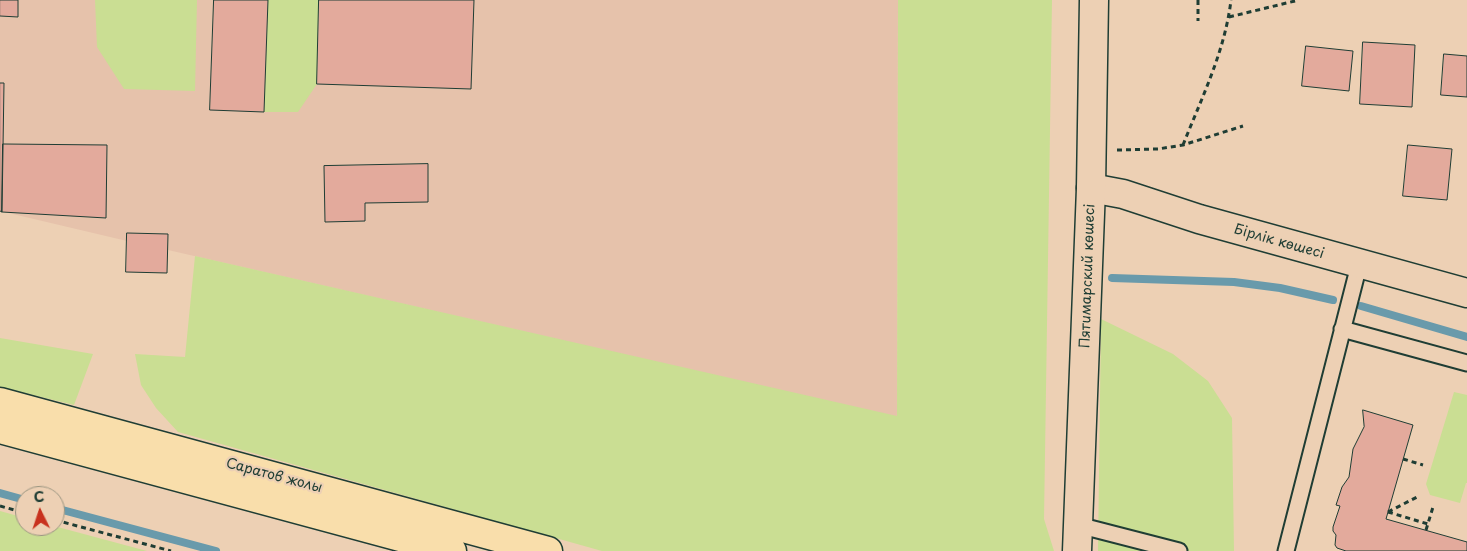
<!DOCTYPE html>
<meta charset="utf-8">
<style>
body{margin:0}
#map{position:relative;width:1467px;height:551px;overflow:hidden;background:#edd0b4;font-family:"Playpen Sans",sans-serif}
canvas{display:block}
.north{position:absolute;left:15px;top:486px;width:50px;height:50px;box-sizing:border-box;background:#edd0b4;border:1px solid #9b9581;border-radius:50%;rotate:356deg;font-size:14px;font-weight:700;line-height:20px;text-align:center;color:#1f3d34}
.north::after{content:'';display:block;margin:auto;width:18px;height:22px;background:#c8321e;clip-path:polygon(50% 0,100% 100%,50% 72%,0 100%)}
</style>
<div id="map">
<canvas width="1467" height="551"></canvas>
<div class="north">С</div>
</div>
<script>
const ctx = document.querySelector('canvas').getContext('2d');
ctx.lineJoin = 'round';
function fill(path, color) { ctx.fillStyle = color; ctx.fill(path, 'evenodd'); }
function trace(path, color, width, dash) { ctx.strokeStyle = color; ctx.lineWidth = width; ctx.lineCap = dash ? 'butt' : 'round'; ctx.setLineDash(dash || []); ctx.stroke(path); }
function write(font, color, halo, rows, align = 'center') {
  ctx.font = font + ' "Playpen Sans",sans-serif'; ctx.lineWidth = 4.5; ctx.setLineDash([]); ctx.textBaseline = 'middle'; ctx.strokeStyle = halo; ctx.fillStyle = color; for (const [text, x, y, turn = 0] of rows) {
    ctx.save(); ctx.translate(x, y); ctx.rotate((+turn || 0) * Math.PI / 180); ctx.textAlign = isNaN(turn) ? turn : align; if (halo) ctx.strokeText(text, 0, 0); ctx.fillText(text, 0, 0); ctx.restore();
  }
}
fill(new Path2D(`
 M0,0h898l-1,417 -729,-167v-16l-41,-1v8l-127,-30z`), '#e6c2ab');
fill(new Path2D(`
 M95,0h102l-2,91 -71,-2 -27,-42z
 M268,0h51l-2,84 -19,28h-34z
 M898,0h154l-8,519 10,32h-452l-424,-119 -22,-24 -15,-23 -6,-31 50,3 10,-101 702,160z
 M1101,319l72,35 35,27 24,37 2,133h-136z
 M0,338l93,16 -19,51 -74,-18z
 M1454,392l13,3v88h-1l-6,20 -30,-8 -4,-11z
 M0,511l25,7v8h29l93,25h-147z`), '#cade93');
trace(new Path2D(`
 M1112,278l122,4 46,6 53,12
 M1361,306l106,31
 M0,493l25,7
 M55,508l161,43`), '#699aab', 8);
const building = new Path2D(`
 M0,0h18v17l-18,-1z
 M214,0h54l-4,112 -54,-2z
 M319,0h155l-3,89 -154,-5z
 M1363,42l52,3 -3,62 -52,-3z
 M1306,46l47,5 -4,40 -47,-5z
 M1444,54l23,2v41l-26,-2z
 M0,83h4l-2,129 -2,-1z
 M3,144l104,1 -1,73 -104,-6z
 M1408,145l44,4 -5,51 -44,-4z
 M428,164v38l-63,1v18l-40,1 -1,-56z
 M127,233l41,1 -1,39 -41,-1z
 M1363,410l50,15 -27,94 81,23v9h-121l-9,-3 -2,-3 1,-10 -3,-4v-4l7,-21 -4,-1 6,-18 7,-10 4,-28 11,-22z`);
fill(building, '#e3aa9c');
trace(building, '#1f3d34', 1);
const service = new Path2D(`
 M1342,329l125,34
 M1078,525l101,26
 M1286,551l73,-286`);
const minor = new Path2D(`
 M1091,188l32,6 76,25 268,74`);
const secondary = new Path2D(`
 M1077,551l14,-363 3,-188`);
const primary = new Path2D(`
 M0,402l548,149
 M0,429l452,122`);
trace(service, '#1f3d34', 19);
trace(minor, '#1f3d34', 31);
trace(secondary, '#1f3d34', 31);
trace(primary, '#1f3d34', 31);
trace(new Path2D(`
 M1198,0v21
 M1229,17l70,-17
 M1183,145c19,-48 42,-94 48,-145
 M1117,150l41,-1 25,-4 60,-19
 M1403,459l20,6
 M0,506l25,7
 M1388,512l40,12
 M1388,512l31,-16
 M55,520l116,31
 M1426,530l7,-23`), '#1f3d34', 3, [5, 4]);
trace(service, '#edd0b4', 15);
trace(minor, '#edd0b4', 28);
trace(secondary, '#edd0b4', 28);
trace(primary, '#f9deab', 28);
write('14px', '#1f3d34', '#edd0b4', [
 ["Бірлік көшесі",1279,242,16],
 ["Пятимарский көшесі",1088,276,-88],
 ["Саратов жолы",274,476,15]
]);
</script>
